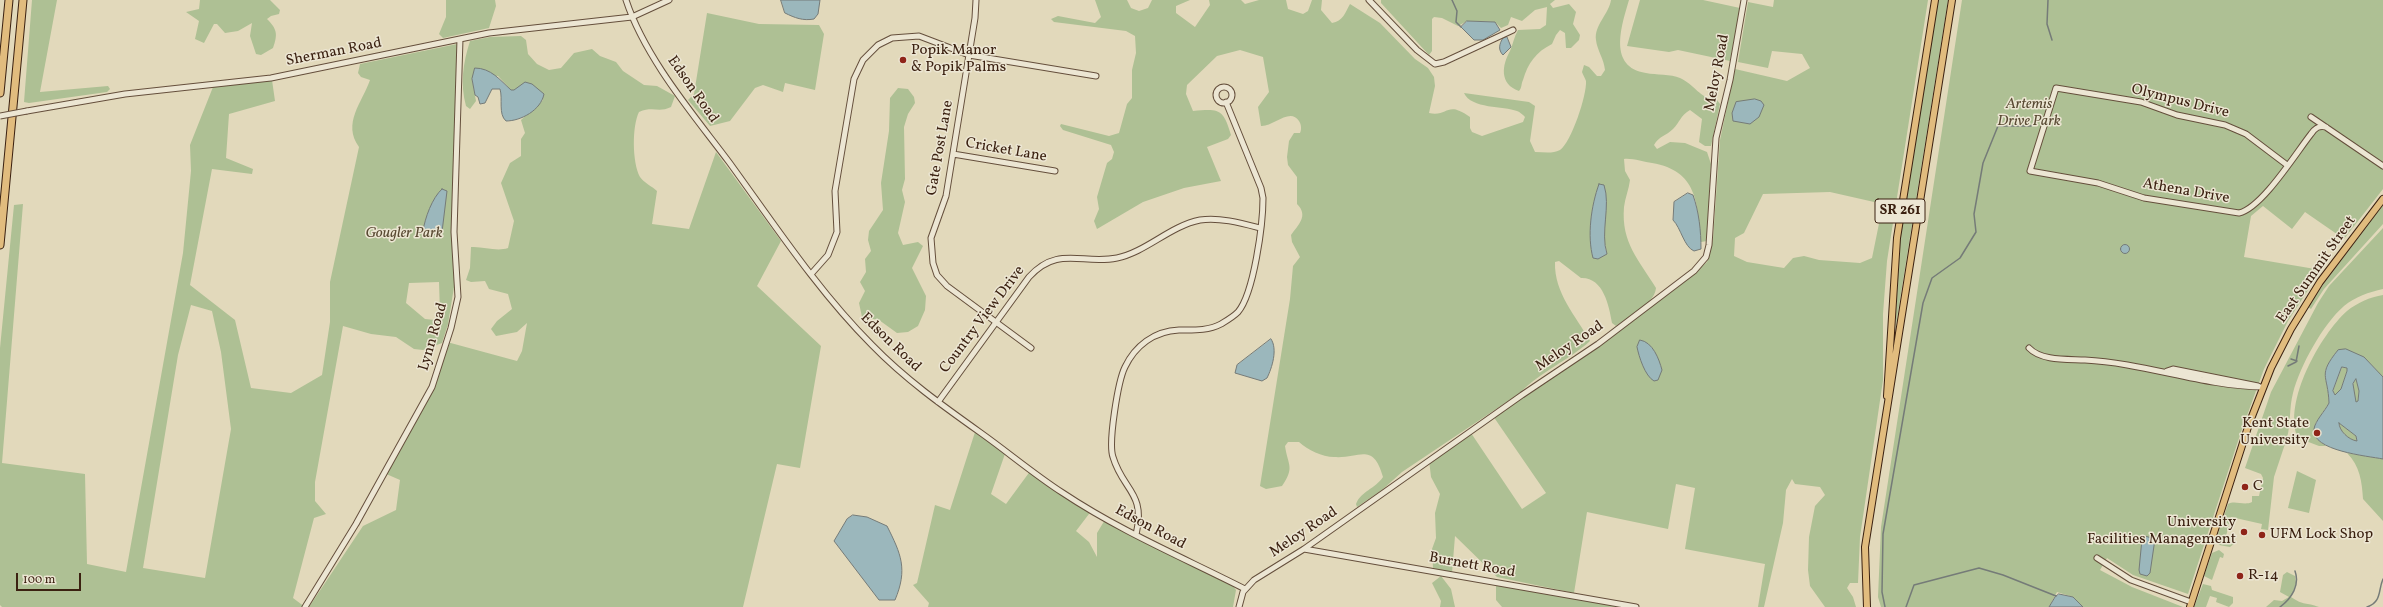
<!DOCTYPE html>
<style>
body{margin:0}
#map{position:relative;width:2383px;height:607px;overflow:hidden;background:#e2d9bb;font-family:Vollkorn,serif}
canvas{display:block}
.scale{position:absolute;left:16px;top:573px;width:65px;height:18px;box-sizing:border-box;border:2px solid #3b2111;border-top:0;padding-left:5px;font-size:12px;line-height:14px;white-space:nowrap;color:#3b2111;-webkit-text-stroke:3px #ece6d3;paint-order:stroke}
</style>
<div id="map">
<canvas width="2383" height="607"></canvas>
<div class="scale">100 m</div>
</div>
<script>
const ctx = document.querySelector('canvas').getContext('2d');
ctx.lineJoin = 'round';
function fill(path, color) { ctx.fillStyle = color; ctx.fill(path, 'evenodd'); }
function trace(path, color, width, dash) { ctx.strokeStyle = color; ctx.lineWidth = width; ctx.lineCap = dash ? 'butt' : 'round'; ctx.setLineDash(dash || []); ctx.stroke(path); }
function write(font, color, halo, rows, align = 'center') {
  ctx.font = font + ' Vollkorn,serif'; ctx.lineWidth = 3; ctx.setLineDash([]); ctx.textBaseline = 'middle'; ctx.strokeStyle = halo; ctx.fillStyle = color; for (const [text, x, y, turn = 0] of rows) {
    ctx.save(); ctx.translate(x, y); ctx.rotate((+turn || 0) * Math.PI / 180); ctx.textAlign = isNaN(turn) ? turn : align; if (halo) ctx.strokeText(text, 0, 0); ctx.fillText(text, 0, 0); ctx.restore();
  }
}
fill(new Path2D(`
 M32,0h25l-17,92 68,-6 2,3 -3,3 -78,11 -5,-1z
 M200,0h70l10,10 -1,4 -8,2 -4,3c10,10 11,15 6,29l-12,7 -5,-1 -6,-18 2,-13 -14,8 -13,2 -8,-9h-3l-10,19 -9,-4 4,-18 -13,-9 13,-3z
 M446,0h49l1,6 -7,22 -46,10 -4,-4 7,-17z
 M1095,0h32l4,8 8,3 9,-3 4,-8h38l-14,6v7l19,14 15,-22 -1,-5h32l4,4 14,-4h27l2,9 15,5 5,-3 4,-11h10l-1,10 11,13c11,-2 13,-10 18,-19l30,19 35,36 13,9 6,9 1,9 -6,27c20,4 17,-13 41,4v11l2,4 10,4 41,-14 2,-5c-2,-2 -5,-5 -8,-6 -13,-5 -46,-2 -53,-18l65,9 6,4 -5,35 5,11c9,0 17,2 25,-2 11,-7 27,-55 26,-69 -1,-3 -3,-6 -4,-9l2,-7 5,2 8,9h4l4,-6c-1,-11 -8,-20 -9,-30 -2,-15 13,-26 15,-40h18c-8,27 -21,67 17,73 10,2 25,1 34,5 14,6 20,21 37,22l3,4 -9,42h-6l-6,-4 3,-23 -12,-9c-10,6 -10,12 -17,19 -7,7 -14,7 -19,16l3,4 13,-7 15,1 22,9 4,12 -4,77 -6,1c-4,-39 -3,-71 -49,-79 -8,-1 -20,-5 -28,-4l1,12 5,9c-1,9 -5,18 -6,27 -3,36 15,53 32,81 -2,17 -27,29 -40,38l-4,-3c-3,-18 -9,-46 -31,-45l-22,-17 -4,1c-1,31 21,54 35,79 -22,20 -49,30 -70,52l-118,79 -20,18 -25,17 -1,-3c5,-13 19,-15 27,-27 -10,-36 -24,-18 -49,-20 -12,0 -26,-7 -35,-15h-11l-3,4c3,20 10,21 -3,40l-16,3 -6,-3 30,-187 3,-33 7,-9 -8,-15 -1,-7c7,-10 18,-19 6,-31v-27l-9,-12 -1,-8 2,-16 5,-8h6c2,-4 1,-9 -1,-12 -9,-14 -26,6 -38,5l-3,-19 11,-15 -6,-35 -23,-7 -23,6 -30,29 -1,9 7,17c26,-2 30,-3 38,24l-3,4 -21,8 14,34 -37,7 -41,14 -46,27 -3,-8 5,-12 -2,-12 10,-34 5,-4 2,-7 -3,-7 -48,-15 -3,-4 1,-2 48,12 10,-3 8,-29 5,-6v-28l4,-17 -1,-17 -9,-5 -72,-9 -3,-3 7,-3 37,7 6,-6zM1600,184l6,12 -2,44 3,14 -13,4c-7,-22 -3,-53 6,-74z
 M1381,0h174l-5,4 3,4 16,-4 7,8 -3,12 7,11 -1,5 -8,8h-5l-1,-15 -5,-3 -4,5 -4,9c-16,8 -24,19 -29,36 -2,4 -1,8 -4,11 -20,-7 -17,-26 -9,-40 3,-7 4,-14 8,-21l22,-1 6,-4 1,-18 -12,3 -13,11 -11,-4 -3,8 -7,3 -6,-6 -28,-1 -9,5 -16,-8 -8,-1 -2,2v32l-3,4 -48,-52z
 M1640,0h63l37,8 -10,53 -52,-11 -9,2 -42,-6z
 M1774,0h154l-41,261 -4,53v66l-23,157 -2,46h-8l-3,5 6,9 3,10h-31l-15,-21 -2,-16 1,-33 6,-31 10,-11 -5,-8 -25,-3 -3,-5 -6,11 -3,33 -19,84h-6l7,-43 -80,-15 10,-61 -19,-4 -8,45 -81,-17 -13,81 -77,-16 -42,-41 -3,37 -19,-5 -1,-19 4,-11 -1,-25 5,-19 -9,-17 -2,-17 42,-27 51,76 24,-16 -53,-77 156,-110h3l25,-18 30,-26 6,-23 7,-99 15,-71 52,12 23,-13 -8,-14 -30,-3 -4,17 -30,-6 10,-60 25,5zM1830,192l53,12 -11,54 -12,5 -41,-3 -15,-4 -11,2 -9,10 -37,-6 -13,-6 1,-18 9,-5 19,-39z
 M1938,0h10l-53,331 5,-92z
 M1962,0h421v189l-39,50 -39,-27 -13,17 -29,-23 -12,10 -7,41 77,13 -33,51 -24,48 -23,63 -53,162 -55,-19 -26,-17 -7,12 32,17 51,20h-100l-10,-10 -16,-5 -8,15h-168l-3,-10 3,-70z
 M707,13l52,11 60,1 5,9 -9,56 -30,-7 -2,9 -20,-7 -8,3 -25,33 -20,5 -22,-26 6,-6z
 M521,36l5,4 2,14 9,10 12,6 12,-2 13,-15 18,-4 8,7 16,6 7,9 21,14 13,1 18,10 -4,11c-12,6 -18,-1 -32,5 -7,14 -7,50 1,65 3,5 13,10 17,14l-5,33 37,5 27,-77 65,89 -24,45 64,60 -21,122 -23,-4 -34,143h-434l54,-81 33,-16 4,-30 -16,-7 41,-74 22,-57 70,19 5,-10 5,-28 -10,9 -21,4 -5,-7 6,-8 15,-12 -4,-15 -19,-5 -4,-8 -14,1 -5,-2 4,-12 1,-21c12,-1 25,5 37,1l6,-27 -13,-38 9,-20 11,-7v-17l4,-6 -4,-13 22,-20 -32,-10 -13,-14 -26,3 4,22 -6,8 -4,-3c-6,-22 -3,-43 4,-65l20,-4z
 M457,44l-2,237 -7,43 -6,19 -19,7 -9,-1 -18,-12 -25,-3 -28,-8 -28,156v19l11,13 -12,4 -21,80 12,9h-303l-2,-2v-257l14,-143 9,-1 -21,259 83,11 2,90 39,8 57,-319 8,-82 -1,-26 23,-58 59,-7 3,21 -46,13 -3,44 27,11 -1,5 -40,-5 -22,116 45,35 16,68 40,5 31,-18 8,-53v-40l29,-135c-17,-24 3,-44 11,-67l-9,-3 -3,-4 2,-9zM439,282l1,31 -5,7 -10,-1 -19,-16 3,-20zM191,305l21,6 9,41 10,77 -26,149 -62,-10 35,-213z
 M898,88l10,1 6,8 1,6 -7,11 -4,13 1,52 -3,11 3,12 -7,31 5,12 15,-3 5,4 -11,22 14,28 -1,14 -7,16 -10,6 -11,1 -18,-13 -17,-3 -3,-14 6,-12 -5,-9 6,-10 -1,-13 6,-8 -3,-11 1,-9 14,-21 -2,-27 8,-52 1,-33z
 M2383,205v19l-59,65 -13,20 -3,-2 17,-25z
 M2383,228v61c-14,3 -28,8 -39,17 -21,18 -44,60 -51,87 -4,15 -2,30 -6,45l-3,1 2,2 -12,36 -6,53 -7,-1 1,-5 -31,-7 -5,19 9,2v5l-5,4 -11,-2 -3,-5 12,-36c7,-4 16,2 24,-2v-6h7l4,-18 -2,-4 -16,-6 26,-76 47,-89 11,-17z
 M2383,295v82l-19,-20 -26,-7c-21,26 -10,24 -9,53l-14,21 2,15 9,7h-7l-21,-8c-16,-35 23,-104 49,-127 10,-8 23,-14 36,-16z
 M2342,367l5,1v3l-6,18 -6,6 -2,-4z
 M2356,379l3,12 -1,10 -3,1 -2,-18z
 M2339,423l17,13 1,5c-8,-1 -18,-10 -18,-18z
 M976,429l30,22 -15,43 15,10 25,-34 61,40 -16,21 13,11 8,15v-24l9,-15 126,67 4,5 -3,17h-305l1,-4 -16,-18 4,-2 18,-78 15,5z
 M2347,453l36,6v62l-20,-22c-1,-17 -3,-33 -16,-46z
 M2297,471l19,9 -7,33 -21,-5z
 M2219,550l5,4 -1,4 -3,-1 -8,23 -8,-4 8,-23z
 M2287,572l8,4 1,7 -5,14c13,9 15,5 28,10h-53l8,-7 8,1 7,-4 -9,-5 3,-17z
 M1441,576l10,13 4,18h-15l1,-6 -9,-18z
 M1499,583l137,24h-134l-6,-7v-14z
 M2203,584l8,2 1,4 21,7v6l-4,4 -13,-5 1,-4 -7,-2 -4,11h-12z`), '#aec094');
const water = new Path2D(`
 M781,0h39l-2,14 -4,5c-11,2 -19,-1 -29,-6z
 M1467,21l28,1 5,8 -17,10h-9l-13,-13z
 M1507,37l4,10 -8,8c-5,-5 -4,-11 0,-17z
 M475,68c16,0 25,12 36,22h3l11,-8 7,2 12,10c-3,16 -23,27 -38,27 -8,-7 -3,-22 -6,-32h-8l-7,14 -5,1 -2,-7 -3,-2 -3,-16z
 M1755,99l6,2 3,4 -5,12 -9,7 -17,-3 -1,-8 4,-11z
 M1599,184l5,1c7,21 -4,47 3,69l-9,5 -5,-1c-6,-22 -2,-52 6,-74z
 M442,189l5,2 -5,41 -3,2h-13l-3,-3c2,-13 9,-33 19,-42z
 M1688,193l5,2c6,17 8,36 8,54l-7,2c-10,-4 -13,-23 -21,-31l1,-18z
 M2120.5 249a4.5 4.5 0 1 1 9 0a4.5 4.5 0 1 1-9 0Z
 M1271,339c7,10 1,29 -4,39l-5,3 -27,-8 2,-8z
 M1640,340c13,2 19,19 22,30l-4,10 -4,1c-9,-5 -15,-24 -17,-34z
 M2346,349l18,8 19,20v82c-15,-3 -72,-8 -69,-30 1,-8 11,-18 15,-26 -1,-29 -12,-27 9,-53zM2342,367l5,1v3l-6,18 -6,6 -2,-4zM2356,379l3,12 -1,10 -2,1 -3,-18zM2339,423l17,13 1,5c-8,-1 -18,-10 -18,-18z
 M853,515l14,2 20,9c14,28 21,43 8,74h-16l-45,-59 13,-22z
 M2145,536l10,3 -5,34 -3,3 -7,-2 -1,-4 3,-31z
 M2059,594l14,3 10,10h-34l6,-10z`);
fill(water, '#9bb7bc');
trace(water, '#757b78', 1);
trace(new Path2D(`
 M1452,0l5,11 -1,11 5,5
 M2048,0l-1,24 5,16
 M2291,359l6,2
 M2288,366l8,-4 3,-16
 M1885,607l-3,-15 1,-58 40,-231 9,-25 28,-20 16,-26 -2,-18 9,-51 15,-37h33l4,-3
 M1906,607l8,-22 65,-17 24,7 53,21
 M2280,607c12,-9 20,-22 15,-36
 M2367,607c15,-5 11,-17 16,-28`), '#757b78', 1.5);
const minor = new Path2D(`
 M626,0c19,58 67,114 103,162 45,62 89,129 143,183 33,34 71,61 109,88 28,20 54,42 82,60 57,38 121,65 182,96
 M976,0l-1,18 -29,178 -15,42 2,25 4,12 10,11 84,62
 M1369,0l48,50 18,14 9,-2 69,-32
 M1216 95a8 8 0 1 1 16 0a8 8 0 1 1-16 0Z
 M27,111l98,-17 146,-16 218,-45 143,-16 37,-17
 M2311,117l72,49
 M953,154l102,17
 M2287,165l-41,-31 -21,-9 -48,-10 -36,-13 -85,-14 -26,83 68,12 46,15 95,15c23,-5 57,-60 72,-79 4,-6 8,-9 15,-7
 M812,273l16,-18 9,-23 -2,-41 19,-112 9,-19 15,-15 14,-7 27,-2 50,19 127,21
 M2029,348c12,13 39,11 56,12 60,3 117,26 178,27
 M2167,371l6,-2 85,17
 M938,402l91,-125c29,-32 53,-12 88,-19 29,-6 53,-32 83,-38 19,-3 41,3 60,8
 M1136,535c10,-43 -13,-44 -23,-78 -5,-14 5,-76 12,-90 10,-21 29,-36 54,-37 14,0 29,1 42,-6 5,-3 12,-7 17,-12 16,-19 25,-88 25,-114l-2,-10 -35,-86
 M1304,549l332,58
 M2097,558l34,22 60,22
 M305,607l51,-83 76,-137 19,-59 7,-31 -4,-65 6,-193
 M1239,607l4,-15 11,-12 50,-31 218,-154 76,-51 96,-73 12,-14 3,-12 7,-107 14,-58 14,-80`);
const major = new Path2D(`
 M1887,396l10,-158 38,-238
 M1867,607l-2,-60 87,-547
 M2190,607l59,-183 22,-56 20,-39 29,-47 63,-83`);
const highway = new Path2D(`
 M0,93l9,-93
 M0,245l23,-245`);
trace(minor, '#654f3c', 7);
trace(major, '#3b2111', 8);
trace(highway, '#3b2111', 9);
trace(minor, '#ece6d3', 5);
trace(major, '#e1bc7e', 6);
trace(highway, '#e1bc7e', 7);
const minorBridge = new Path2D(`
 M0,116l27,-5`);
trace(minorBridge, '#654f3c', 7, []);
trace(minorBridge, '#ece6d3', 5);
for (const [x, y, r, color] of [
 [903,60,4,"#8f2418"],
 [2317,433,4,"#8f2418"],
 [2245,487,4,"#8f2418"],
 [2244,532,4,"#8f2418"],
 [2262,535,4,"#8f2418"],
 [2240,576,4,"#8f2418"]
]) { const dot = new Path2D(); dot.arc(x, y, r, 0, 2 * Math.PI); ctx.fillStyle = color; ctx.fill(dot); trace(dot, '#ece6d3', 1.5); }
for (const [x, y, w] of [
 [1900,211,50]
]) { const box = new Path2D(); box.roundRect(x - w / 2, y - 12, w, 24, 3); ctx.fillStyle = '#ece6d3'; ctx.fill(box); trace(box, '#3b2111', 1); }
write('bold 14px', '#3b2111', null, [
 ["SR 261",1900,211]
]);
write('15px', '#3b2111', '#ece6d3', [
 ["Popik Manor",911,51],
 ["& Popik Palms",911,68],
 ["Kent State",2309,424,"right"],
 ["University",2309,441,"right"],
 ["C",2253,487],
 ["University",2236,523,"right"],
 ["Facilities Management",2236,540,"right"],
 ["UFM Lock Shop",2270,535],
 ["R-14",2248,576]
], 'left');
write('15px', '#3b2111', '#ece6d3', [
 ["Sherman Road",334,53,-11],
 ["Meloy Road",1718,73,-79],
 ["Edson Road",692,90,55],
 ["Olympus Drive",2180,102,14],
 ["Gate Post Lane",941,148,-80],
 ["Cricket Lane",1006,151,10],
 ["Athena Drive",2186,192,10],
 ["East Summit Street",2317,270,-55],
 ["Country View Drive",983,320,-53],
 ["Lynn Road",434,337,-74],
 ["Edson Road",890,343,44],
 ["Meloy Road",1570,347,-34],
 ["Edson Road",1150,528,28],
 ["Meloy Road",1304,533,-34],
 ["Burnett Road",1472,566,10]
]);
write('italic 15px', '#584932', '#ece6d3', [
 ["Artemis",2029,105],
 ["Drive Park",2029,122],
 ["Gougler Park",404,234]
]);
</script>
